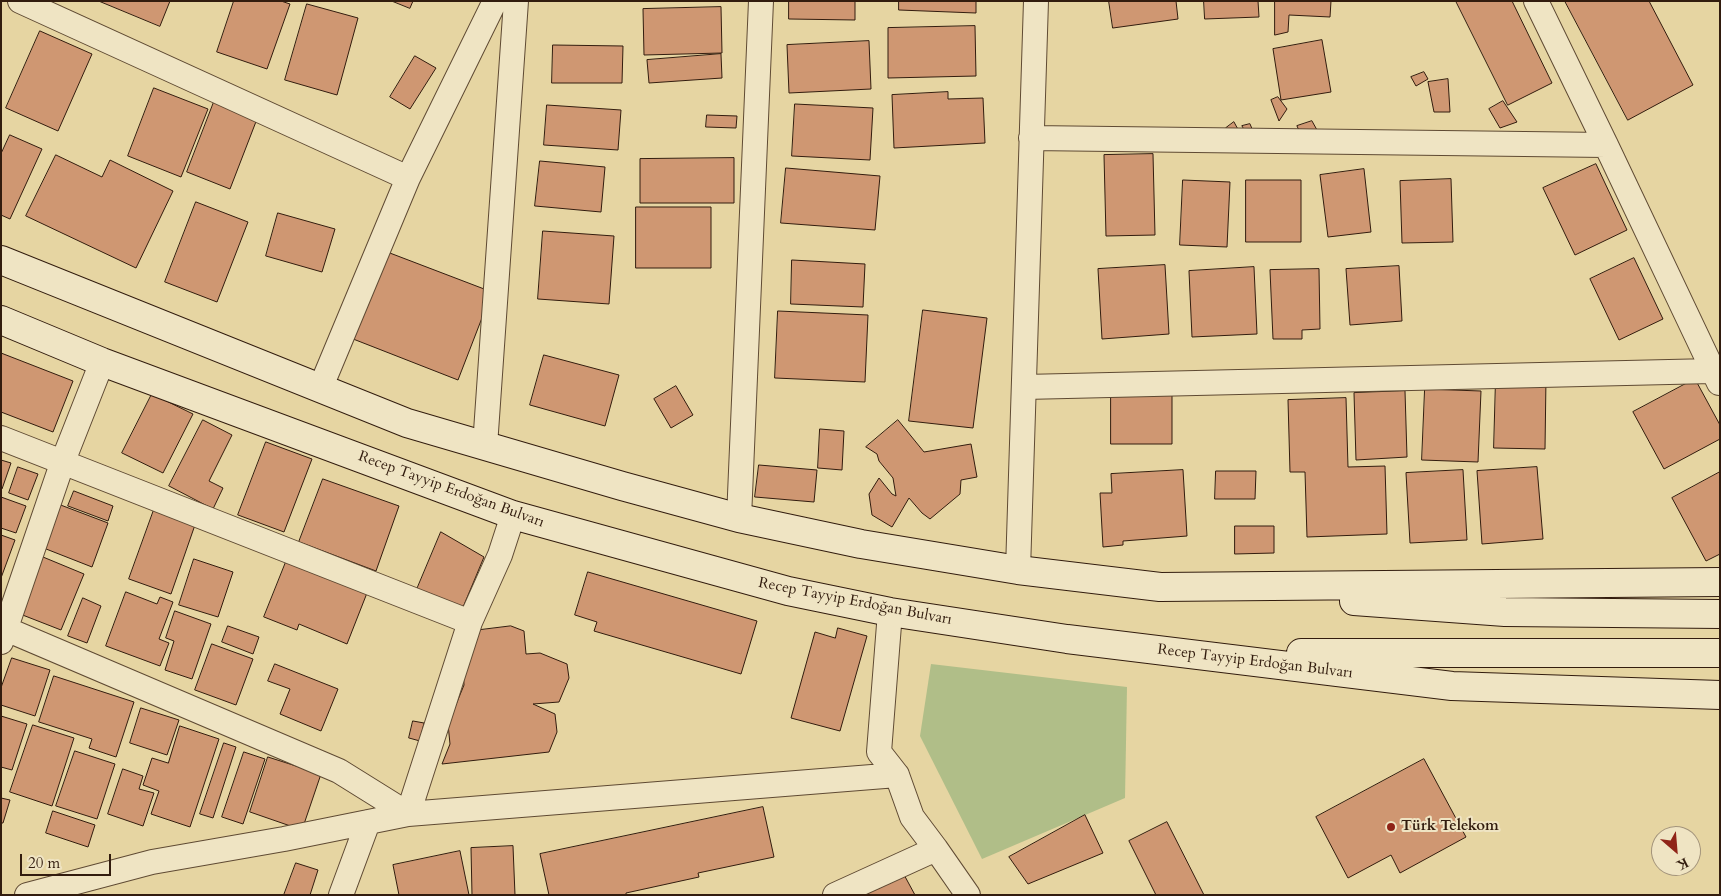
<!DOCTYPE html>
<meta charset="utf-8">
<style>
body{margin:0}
#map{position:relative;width:1721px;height:896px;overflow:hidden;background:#e6d5a2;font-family:Cardo,serif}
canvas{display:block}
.frame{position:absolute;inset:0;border:2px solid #321c0e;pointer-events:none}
.north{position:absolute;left:1651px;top:826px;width:50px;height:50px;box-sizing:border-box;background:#efe4c3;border:1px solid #a3947b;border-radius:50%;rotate:153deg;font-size:14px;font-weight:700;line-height:20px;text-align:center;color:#321c0e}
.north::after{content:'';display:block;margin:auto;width:18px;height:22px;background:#8f2418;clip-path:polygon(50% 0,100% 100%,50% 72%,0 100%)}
.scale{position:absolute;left:20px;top:854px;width:91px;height:22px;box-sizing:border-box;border:2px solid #321c0e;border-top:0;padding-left:6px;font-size:15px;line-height:18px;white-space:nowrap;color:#321c0e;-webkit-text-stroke:4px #efe4c3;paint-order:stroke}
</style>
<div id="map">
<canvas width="1721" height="896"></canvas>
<div class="frame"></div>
<div class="north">K</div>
<div class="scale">20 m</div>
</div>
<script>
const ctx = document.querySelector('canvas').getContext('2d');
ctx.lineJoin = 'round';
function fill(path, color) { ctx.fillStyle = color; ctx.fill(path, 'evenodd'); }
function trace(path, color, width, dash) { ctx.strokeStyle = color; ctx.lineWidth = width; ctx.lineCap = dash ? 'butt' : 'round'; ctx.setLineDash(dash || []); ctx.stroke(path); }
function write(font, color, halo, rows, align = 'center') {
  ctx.font = font + ' Cardo,serif'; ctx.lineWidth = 4; ctx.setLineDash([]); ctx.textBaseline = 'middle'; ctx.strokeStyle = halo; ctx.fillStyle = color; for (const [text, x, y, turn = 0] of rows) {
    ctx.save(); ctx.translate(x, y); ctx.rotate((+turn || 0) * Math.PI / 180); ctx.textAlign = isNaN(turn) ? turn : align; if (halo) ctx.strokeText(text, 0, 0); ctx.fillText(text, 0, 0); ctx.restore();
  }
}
fill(new Path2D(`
 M931,664l196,23 -2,111 -143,61 -62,-123z`), '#b0be88');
const building = new Path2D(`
 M99,1h71l-10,25z
 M234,1h47l9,3 -23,65 -50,-17z
 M392,1h21l-3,7z
 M789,1h66v19l-66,-1z
 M899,1h77v12l-77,-3z
 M1109,1h67l2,18 -65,9z
 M1204,1h54l1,16 -54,2z
 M1275,1h56l-1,16 -41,-2 -1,17 -13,3z
 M1456,1h56l40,82 -44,22z
 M1565,1h84l44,84 -65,35z
 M307,4l51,14 -21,77 -52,-15z
 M721,7l1,46 -78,2 -1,-46z
 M975,26l1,50 -88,2v-50z
 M40,31l52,23 -34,77 -52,-23z
 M1322,40l9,52 -50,8 -8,-51z
 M869,41l2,48 -82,4 -2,-48z
 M553,45l70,1 -1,37h-70z
 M721,54l1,24 -73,5 -2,-23z
 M415,56l21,12 -26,41 -20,-12z
 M1424,72l4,7 -12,7 -5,-9z
 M1448,79l2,33h-16l-6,-30z
 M154,88l54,21 -27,68 -53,-21z
 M948,92v7l35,-1 2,45 -91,5 -2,-53z
 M1278,97l9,12 -8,12 -8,-21z
 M1503,101l14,21 -17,6 -11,-19z
 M214,102l43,17 -27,70 -43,-17z
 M795,104l78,4 -3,52 -78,-4z
 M547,105l74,5 -3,40 -74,-5z
 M707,115l30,1 -1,12 -30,-1z
 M1312,121l5,9 -16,5 -4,-9z
 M1234,122l6,11 -10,4 -4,-9z
 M1250,124l3,7 -6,4 -5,-9z
 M10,135l32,14 -32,70 -9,-4v-61z
 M1153,154l2,81 -49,1 -2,-81z
 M56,155l46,22 8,-17 63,31 -37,77 -110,-52z
 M734,158v45h-94v-44z
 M540,161l65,6 -4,45 -66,-6z
 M1596,164l31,66 -52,25 -32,-67z
 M786,168l94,8 -5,54 -94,-7z
 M1364,169l7,63 -43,5 -8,-62z
 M1451,179l2,63 -51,1 -2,-62z
 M1183,180l47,2 -3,65 -47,-2z
 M1246,180h55v62h-55z
 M196,202l52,20 -31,80 -52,-20z
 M636,207h75v61h-75z
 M278,213l57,16 -13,43 -56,-16z
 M543,231l71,5 -5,68 -71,-5z
 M382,250l110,42 -34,88 -110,-43z
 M1634,258l29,61 -44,21 -29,-61z
 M792,260l73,4 -2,43 -72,-3z
 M1165,265l4,69 -67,5 -4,-70z
 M1399,266l3,55 -52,4 -4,-56z
 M1254,267l3,67 -65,3 -3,-66z
 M1319,269l1,60 -18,1v9h-29l-3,-69z
 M923,310l64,8 -14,110 -64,-7z
 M778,311l90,4 -3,67 -90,-4z
 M1,353l72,28 -20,51 -52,-20z
 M544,355l75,20 -14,51 -75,-21z
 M1496,377l50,1 -1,71 -51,-1z
 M1695,379l25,46v14l-56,30 -31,-57z
 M676,386l17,29 -22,13 -17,-29z
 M1425,389l56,2 -3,71 -56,-2z
 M1111,390l61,1v53h-61z
 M1405,391l2,66 -51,3 -2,-67z
 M152,394l41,20 -30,59 -41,-20z
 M1346,398l2,69 37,-1 2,68 -80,3 -2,-65h-15l-2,-72z
 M203,420l29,15 -23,46 14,7 -10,21 -44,-23z
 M898,420l26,32 47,-8 6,33 -16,3 -1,14 -30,25 -8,-6 -13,-15 -17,29 -20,-12 -3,-21 10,-16 13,16 4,2 -3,-18 -14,-17 -2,-7 -11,-7z
 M820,429l24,2 -2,39 -24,-2z
 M266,442l46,17 -28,73 -46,-17z
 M1,460l10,3 -9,26h-1z
 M759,465l58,5 -3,32 -59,-5z
 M18,467l20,7 -10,26 -19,-7z
 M1537,467l6,72 -61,5 -5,-73z
 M1183,470l4,66 -64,5v4l-20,2 -3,-54h12l-1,-19z
 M1463,470l4,70 -57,3 -4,-70z
 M1216,471h40l-1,28h-40z
 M1720,472v82l-14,7 -34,-63z
 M323,479l76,27 -23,65 -77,-29z
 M74,491l39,15 -5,15 -40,-15z
 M1,497l25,9 -10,27 -15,-5z
 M58,504l50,19 -16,44 -51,-20z
 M155,507l41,15 -25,72 -42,-15z
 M1235,526h39v27l-39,1z
 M441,532l43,25 -23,55 -46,-18z
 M1,535l14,5 -14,38z
 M43,557l41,17 -23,56 -41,-16z
 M194,559l39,13 -15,45 -39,-12z
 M286,562l81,31 -20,51 -48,-20 -2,6 -33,-13z
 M588,572l169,49 -16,53 -147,-43 3,-9 -22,-7z
 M126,592l31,12 3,-7 13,5 -14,37 10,4 -9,23 -54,-20z
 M83,598l18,8 -14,37 -19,-7z
 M175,611l36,13 -19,55 -27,-9 9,-29 -8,-3z
 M228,626l31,11 -6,17 -31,-12z
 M511,626l13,5 2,23 14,-1 27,11 2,14 -10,24 -26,2 22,10 2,18 -8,20 -107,12 8,-20 -2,-20 16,-39 -1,-15 17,-40z
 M838,628l29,8 -27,95 -49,-13 24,-86 20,6z
 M212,644l41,15 -17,46 -41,-15z
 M12,658l38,12 -15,46 -34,-11v-17z
 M275,664l63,25 -17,42 -41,-17 10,-25 -22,-8z
 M54,676l80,26 -18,55 -27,-9 3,-9 -53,-17z
 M141,708l38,12 -12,35 -37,-12z
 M1,716l26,8 -15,46 -11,-3z
 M413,721l11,2 -4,18 -11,-3z
 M33,725l41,13 -22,68 -42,-14z
 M180,726l39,13 -29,88 -39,-13 8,-23 -16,-6 9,-27 16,5z
 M224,743l12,4 -23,71 -13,-4z
 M75,751l40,13 -18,55 -41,-13z
 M244,752l21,7 -22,65 -21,-7z
 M268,757l53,17 -19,56 -52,-18z
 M1424,759l42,78 -66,36 -9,-18 -43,23 -32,-61z
 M123,769l20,7 -4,13 15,4 -11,33 -35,-12z
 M1,798l9,2 -7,23h-2z
 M763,807l11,50 -76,16 1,4 -73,16v2h-77l-9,-41z
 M53,811l42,14 -7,22 -42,-14z
 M1085,815l18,38 -75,31 -19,-27z
 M1167,822l37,73h-48l-27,-54z
 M513,846l2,49h-43l-1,-47z
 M460,851l9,44h-70l-6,-30z
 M296,863l22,7 -8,25h-26z
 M902,871l13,24h-54z`);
fill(building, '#cf9772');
trace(building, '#321c0e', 1);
const minor = new Path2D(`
 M20,1l388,177
 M1536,1l70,144 113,238
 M1031,138l575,7
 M1024,387l688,-16
 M320,389l88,-211 87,-177
 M1,438l469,184
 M485,446l31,-445
 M739,518l22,-517
 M1018,570l18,-569
 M890,612l-11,140 18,23 15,42 24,32 32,46
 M1,627l338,144 69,43 62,-192 30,-67 13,-40
 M1,642l62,-181 39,-99
 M27,895l125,-33 132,-23 124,-25 489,-39
 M341,895l27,-73
 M835,895l101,-46`);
const secondary = new Path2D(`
 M1,260l406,163 215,63 117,32 122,26 157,26 142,17 560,-5
 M1,320l101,42 411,153 275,76 102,21 177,27 385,47 268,9
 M1354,601l151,11 215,2
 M1301,653h419`);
trace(minor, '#5f4a33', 26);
trace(secondary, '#321c0e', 30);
trace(minor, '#efe4c3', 24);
trace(secondary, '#efe4c3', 28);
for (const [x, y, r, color] of [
 [1391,827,5,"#8f2418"]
]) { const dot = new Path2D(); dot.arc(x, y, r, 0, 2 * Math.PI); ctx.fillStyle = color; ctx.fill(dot); trace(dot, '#efe4c3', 2); }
write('15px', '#321c0e', '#efe4c3', [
 ["Recep Tayyip Erdoğan Bulvarı",451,490,20],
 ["Recep Tayyip Erdoğan Bulvarı",855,602,11],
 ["Recep Tayyip Erdoğan Bulvarı",1255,662,7]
]);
write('bold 15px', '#321c0e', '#efe4c3', [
 ["Türk Telekom",1401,827]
], 'left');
</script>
